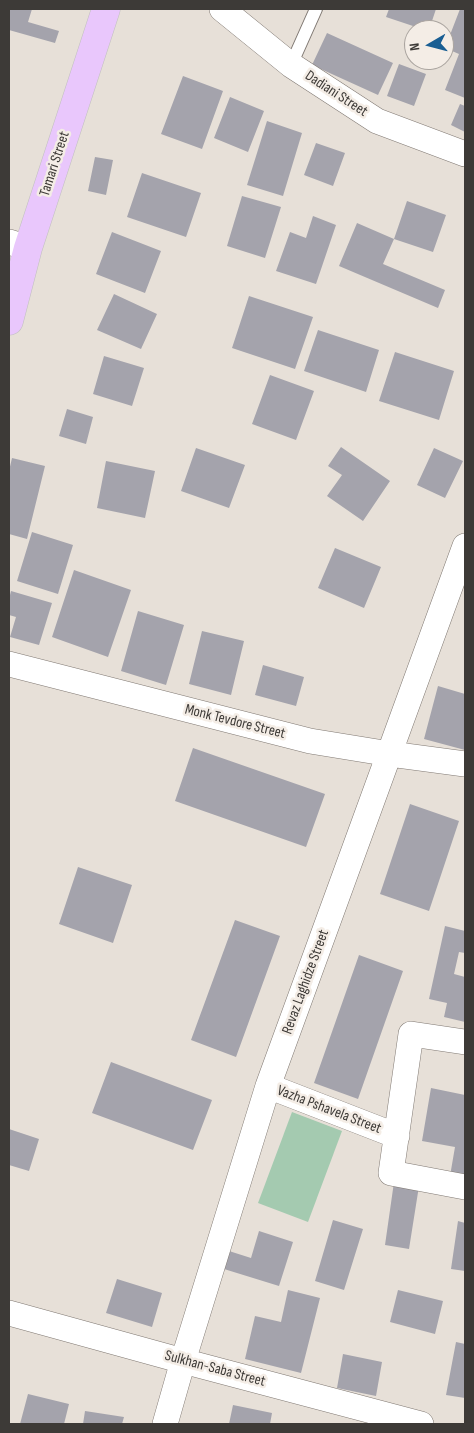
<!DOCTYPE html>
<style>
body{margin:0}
#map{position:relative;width:474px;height:1433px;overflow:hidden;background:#e7e0d8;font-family:"Sofia Sans Condensed",sans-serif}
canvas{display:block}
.frame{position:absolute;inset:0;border:10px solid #3d3a37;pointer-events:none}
.north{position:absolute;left:404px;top:20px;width:50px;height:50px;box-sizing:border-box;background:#f4ede6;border:1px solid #aba5a0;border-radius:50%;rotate:262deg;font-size:14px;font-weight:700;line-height:20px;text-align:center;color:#3d3a37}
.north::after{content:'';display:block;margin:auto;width:18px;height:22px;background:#195e93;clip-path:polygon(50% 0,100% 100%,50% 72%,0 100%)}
</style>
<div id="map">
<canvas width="474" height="1433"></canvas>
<div class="frame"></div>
<div class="north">N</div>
</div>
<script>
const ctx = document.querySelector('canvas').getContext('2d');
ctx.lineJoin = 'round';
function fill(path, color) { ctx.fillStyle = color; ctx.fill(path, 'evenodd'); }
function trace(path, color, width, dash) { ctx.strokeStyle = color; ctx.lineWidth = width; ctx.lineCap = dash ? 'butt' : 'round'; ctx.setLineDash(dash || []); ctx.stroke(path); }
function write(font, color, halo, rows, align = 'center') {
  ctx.font = font + ' "Sofia Sans Condensed",sans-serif'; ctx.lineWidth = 5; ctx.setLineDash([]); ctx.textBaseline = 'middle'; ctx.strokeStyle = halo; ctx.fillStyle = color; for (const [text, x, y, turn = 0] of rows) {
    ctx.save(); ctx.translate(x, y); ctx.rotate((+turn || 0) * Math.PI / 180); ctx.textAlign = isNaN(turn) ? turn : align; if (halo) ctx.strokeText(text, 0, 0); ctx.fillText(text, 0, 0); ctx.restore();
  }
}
fill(new Path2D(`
 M292,1112l50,19 -34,91 -50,-19z`), '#a4cab0');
fill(new Path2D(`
 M9,9h23l-4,13 31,9 -4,12 -46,-13z
 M389,9h47l-7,21h-4l-39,-13z
 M460,9h5v89l-20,-8 14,-36 -14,-6z
 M327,33l66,30 -15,32 -66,-30z
 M399,64l27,10 -12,32 -27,-10z
 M183,76l40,15 -21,58 -41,-15z
 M230,97l34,14 -16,41 -34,-14z
 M460,104l5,2v26l-14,-7z
 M267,121l35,12 -19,63 -36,-11z
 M316,143l29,10 -12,33 -29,-11z
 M95,157l18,3 -7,35 -18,-4z
 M142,173l59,20 -15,44 -59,-20z
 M242,196l39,11 -16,51 -38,-12z
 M407,201l39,14 -13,37 -39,-13z
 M313,216l23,9 -20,59 -40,-13 14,-39 16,6z
 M357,223l37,16 -11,25 62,26 -7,18 -99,-42z
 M112,232l49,19 -16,42 -49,-19z
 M114,294l43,20 -16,35 -44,-19z
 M249,296l64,21 -18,52 -63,-21z
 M318,330l61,20 -13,42 -62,-21z
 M395,352l59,19 -15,49 -60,-19z
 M104,356l40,12 -12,38 -39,-12z
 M270,375l44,16 -18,49 -44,-16z
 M67,409l26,8 -7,27 -27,-8z
 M341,447l49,34 -27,40 -36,-25 15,-21 -14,-9z
 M196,448l49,17 -16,43 -48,-17z
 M434,448l29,13 -18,37 -28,-13z
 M12,458l33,8 -18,73 -18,-5v-63z
 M106,461l49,10 -10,47 -48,-10z
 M32,532l41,13 -15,49 -41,-13z
 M335,548l46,19 -17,41 -46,-20z
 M74,570l57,20 -23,67 -56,-20z
 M11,591l41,12 -13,42 -29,-8 6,-20 -7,-2v-16z
 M138,611l46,14 -18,60 -45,-14z
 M202,631l42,10 -13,54 -42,-11z
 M263,665l41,12 -8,29 -41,-11z
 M438,686l27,8v56l-41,-11z
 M193,748l132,46 -19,53 -131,-46z
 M410,804l49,17 -30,90 -49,-17z
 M78,867l54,18 -19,58 -54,-19z
 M235,920l45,16 -44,121 -45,-17z
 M445,926l20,5v22l-6,-1 -5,22 11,3v45l-21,-5 3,-14 -18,-4z
 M359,955l44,16 -45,128 -44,-16z
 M111,1062l101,38 -19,50 -101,-37z
 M431,1088l34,7v84l-15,-3 5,-29 -33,-6z
 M9,1129l30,10 -10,32 -20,-6z
 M394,1182l25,4 -10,63 -24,-4z
 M333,1220l30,9 -19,61 -29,-9z
 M458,1221l7,2v48l-14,-2z
 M259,1231l34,11 -14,44 -55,-17 5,-18 22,7z
 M117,1279l45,14 -10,34 -46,-14z
 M288,1290l32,8 -19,75 -56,-14 10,-43 26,6z
 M398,1290l45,11 -8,33 -45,-12z
 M456,1342l9,2v54l-19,-3z
 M343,1354l39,8 -6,34 -39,-8z
 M28,1394l41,10 -5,20h-44z
 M233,1405l39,8 -2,11h-41z
 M85,1411l39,6 -2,7h-39z`), '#a4a3ac');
const lane = new Path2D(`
 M291,65l25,-56`);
const street = new Path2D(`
 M222,9l69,56 86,56 88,33
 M9,242l19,6
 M9,664l301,77 80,13 75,10
 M465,1042l-54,-8 -20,139 74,14
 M268,1086l129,50
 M9,1313l174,48 238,63
 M165,1424l18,-63 85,-275 197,-540`);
const primary = new Path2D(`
 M9,321l19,-73 78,-239`);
trace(lane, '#807973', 14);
trace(street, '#807973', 26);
trace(primary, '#c1c0bf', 29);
trace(lane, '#fff', 12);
trace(street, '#fff', 25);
trace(primary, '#e9c7fc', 28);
write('15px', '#3d3a37', '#f4ede6', [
 ["Dadiani Street",336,94,33],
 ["Tamari Street",55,164,-72],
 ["Monk Tevdore Street",235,722,14],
 ["Revaz Laghidze Street",306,982,-70],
 ["Vazha Pshavela Street",329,1110,21],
 ["Sulkhan-Saba Street",215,1369,15]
]);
</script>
